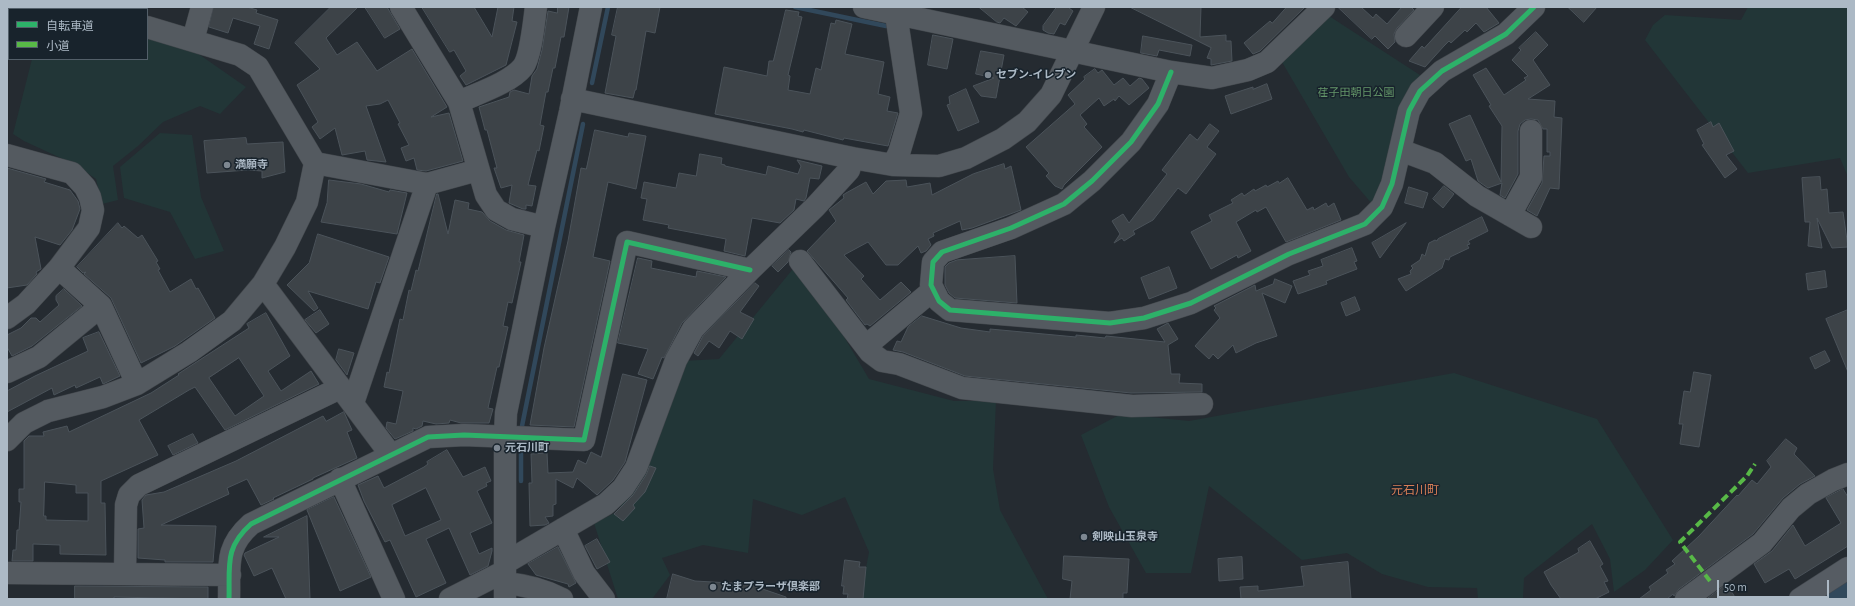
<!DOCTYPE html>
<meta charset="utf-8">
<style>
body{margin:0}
#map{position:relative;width:1855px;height:606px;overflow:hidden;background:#252b31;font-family:"Alegreya Sans","Noto Sans JP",sans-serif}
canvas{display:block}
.frame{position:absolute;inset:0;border:8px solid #acb9c5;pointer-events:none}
.legend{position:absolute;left:8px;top:8px;width:140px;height:52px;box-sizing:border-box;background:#18232c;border:1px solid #535f69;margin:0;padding:5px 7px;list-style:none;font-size:12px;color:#acb9c5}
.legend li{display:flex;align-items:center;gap:8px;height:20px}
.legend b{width:20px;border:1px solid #535f69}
.scale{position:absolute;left:1717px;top:580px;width:112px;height:18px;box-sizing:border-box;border:2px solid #acb9c5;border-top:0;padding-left:5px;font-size:12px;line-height:14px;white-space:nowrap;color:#acb9c5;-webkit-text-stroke:3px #18232c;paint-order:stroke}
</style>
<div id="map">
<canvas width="1855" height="606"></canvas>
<div class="frame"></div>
<ul class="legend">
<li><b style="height:5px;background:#2db169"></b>自転車道</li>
<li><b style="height:5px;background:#58b947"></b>小道</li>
</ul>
<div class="scale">50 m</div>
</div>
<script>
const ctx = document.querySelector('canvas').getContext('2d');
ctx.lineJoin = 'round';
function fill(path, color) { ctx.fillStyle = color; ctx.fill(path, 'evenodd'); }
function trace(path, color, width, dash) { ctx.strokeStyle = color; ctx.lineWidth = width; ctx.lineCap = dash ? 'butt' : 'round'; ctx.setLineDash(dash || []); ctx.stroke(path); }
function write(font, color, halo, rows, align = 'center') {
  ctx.font = font + ' "Alegreya Sans","Noto Sans JP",sans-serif'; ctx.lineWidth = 3; ctx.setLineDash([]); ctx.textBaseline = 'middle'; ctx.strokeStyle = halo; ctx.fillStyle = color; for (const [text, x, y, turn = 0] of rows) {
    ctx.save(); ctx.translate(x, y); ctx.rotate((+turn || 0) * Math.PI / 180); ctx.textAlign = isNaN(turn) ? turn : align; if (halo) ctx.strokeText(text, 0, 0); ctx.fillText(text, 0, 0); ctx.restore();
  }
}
fill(new Path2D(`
 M1748,7h100v170l-8,-19 -92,15 -103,-133 8,-15 12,-10 76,5z
 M1329,16l94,61 -35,93 -15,35 -24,-28 -67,-115z
 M147,31l30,8 69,48 -26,27 -20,-8 -37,16 -25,24 -25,20 5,34 -16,4 -6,-25 -20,-14 -52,-24 -11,-7 19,-75h115z
 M160,133l32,2 9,62 23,54 -29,8 -25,-47 -46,-14 -4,-31z
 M797,264l23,32 49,83 85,22h42l-3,68 7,41 48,89h-185v-15l6,-32 -24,-55 -43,18 -49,-16 -5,54 -45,-8 -41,13 8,17 -18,24h-34l-24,-76 23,-11 30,-47 35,-104 37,-2z
 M1454,373l143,46 76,121 -28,30 -31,22 -4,-33 -18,-35 -68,54 -1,21h-45l-1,-11 -49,-1 -46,-13 -35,-21 -45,7 -93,-74 -18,87h-45l-37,-66 -28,-72 40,-21 68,7z`), '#223637');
trace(new Path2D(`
 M795,7l91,19
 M592,83l16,-76
 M522,426l61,-302
 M521,481v-32`), '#31485b', 4.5);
trace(new Path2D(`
 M1832,599l16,-10`), '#31485b', 27);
const building = new Path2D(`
 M214,7h33l10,3 -1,3 22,7 -9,29 -15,-5 6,-18 -27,-8 -5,15 -19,-6z
 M331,7h27l-32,31 11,17 20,-13 20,29 35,-22 35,58 -16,10 18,-4 14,48 -37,10 -9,-1 -3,-12 -8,3 -5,-13 8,-3 -11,-21 2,-1 -12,-23 -8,4 -14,2 20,56 -19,-2 -2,-9 -23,4 -7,-27 -15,11 -8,-12 6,-5 -21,-37 23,-16 -25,-26z
 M365,7h22l13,22 -15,9z
 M422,7h52l18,30 6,-30h16l-2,14 5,1 -11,43 -40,20 -6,-9 6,-5 -12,-21 -4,2z
 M558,7h11l-5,30h-3l-6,31h-2l-5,24h-2l-6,33 4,1 -5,25 -2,-1 -9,35 8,1 -4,20 -6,-1v4h-3l-14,-6 3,-18 -11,3 -7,-20h3l-10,-38h-2l-6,-23 30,-10 1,-5 4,-2 15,4 3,-18 5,-7 5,-19 6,-39 9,2z
 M618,7h42l-5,26 -9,-2 -10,59h-1l-2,8 -28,-5 11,-57 -4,-1z
 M979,7h43l6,5 -12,14 -12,-8 -4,5 -3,-1z
 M1057,7h12v1l4,3 -8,14 -5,-2 -6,11 -6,-1 -5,-3v-4z
 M1130,7h71l-1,30 26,-2v6h5l1,20 -21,4v-6l-4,-1 4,-10z
 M1287,7h18l-45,44 -7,3 -9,-11 26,-22 2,2z
 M1338,7h23l12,11 3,-4 11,10 15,-17h9l3,3 -17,18 -3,6 1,8 -7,7 -13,-13 -3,3z
 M1462,7h24l13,16 -15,9 -8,-9 -9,9 -2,-2 -14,13 -2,-2 -5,5 -19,21 -16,-6 13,-15 2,2z
 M1568,7h29l-13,15z
 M786,10l13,2 -1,4 4,1 -14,58 2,1 -2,14 22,4 6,-26 5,2 10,-47 4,1 1,-4 16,4 -7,30 39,8 -6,32 12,3 -3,14 11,2 -10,33 -44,-8 -1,2 -39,-10 -1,2 -11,-3 -77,-15 9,-47 43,9 2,-15h4z
 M1536,32l12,13 -15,15 17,25 -22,14 27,2 -1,16 8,1 -3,71 -9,-1 -13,28 -10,-6 15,-27 2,-27h6v-4h-3v-23h-4l-5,-9 -7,-1 -6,1 -5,4 -2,7v43l-13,24 -5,-3 2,-12 -14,5 -10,-7 -7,-22 -5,2 -17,-37 21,-9 31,67 1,-56 -13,-20 2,-1 -18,-30 13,-7 18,27 22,-15 -2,-2 4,-2 -16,-16 9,-10 -2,-2z
 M933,35l20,4 -6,30 -19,-4z
 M1143,36l49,9 -2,11 -31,-6 -2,6 -16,-3z
 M981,51l23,4 -8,43 -15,-2 -8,-10 21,-8 -18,-4z
 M1095,69l3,4 4,-3 12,15 9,-7 7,8 9,-8 3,1 7,9 -20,17 -10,-9 -4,5 -1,-2 -10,7 -5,-8 -19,17 7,9 -3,3 18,20 -38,38 -2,4 -7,-3 -9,-10 3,-3 -23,-26 49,-43 -7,-9 17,-16 -1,-2z
 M1267,84l5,15 -41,15 -6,-18 28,-9v2z
 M966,89l13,33 -21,9 -11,-26 3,-1 -1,-7z
 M1711,122l2,5 6,-4 15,28 -8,4 11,14 -12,9 -23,-33 2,-1 -7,-14z
 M1210,124l9,7 -12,16 9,7 -30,40 -8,-6 -25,32 -20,11 2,3 -11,7 -2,-3 -8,5 6,-9 -8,-13 11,-7 6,9 38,-49 -5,-4 28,-36 7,6z
 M595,130l33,7 1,-4 17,3 -10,53 -28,-7 -15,75 17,4 -36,166 -44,-2 14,-77 24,-107 13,-73 5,1z
 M246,138l1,6 36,-2 2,30 -23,6v-7l-14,-1 -41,3 -3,-32z
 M700,154l22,4 -1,6 4,1v1l41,9 2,-9 30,8 3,-8 -4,-6 25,6 -3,13 -9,-1 -4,20 -2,3 -8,-2 -2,11 -14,13 -28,-5 -7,38 -21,-5 2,-12 -58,-11 1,-3 -26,-5 4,-21 -6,-1 3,-16 32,6 3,-15 17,3z
 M1004,164l1,5 6,-3 10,44 -49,18 -10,2 -2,-9 -27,12 1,3 -6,3 3,6 -5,6 -5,2 -3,-7 -20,19h-12l-18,-23 -24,13 20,21 -3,3 19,21 21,-18 10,10 -41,34 -3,-2 -2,1 -19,-25 2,-2 -41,-47 29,-30 -7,-11 15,-12 -1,-3 3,-2 20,-11 7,12 13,-13 20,-1 1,7 23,-4 2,12 41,-21z
 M7,168l39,11 -2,3 26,8 8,11 2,8 -8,21 -12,15 -25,-8 6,32 -5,3 1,2 -10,11 -20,3z
 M1820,177l1,13 6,-1 2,24 14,-1 5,35 -16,1 -15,-30 5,30 -14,-2 2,-24h-5l-3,-44z
 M1288,178l19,32 6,-3 1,3 12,-7 2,4 6,-4 7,17 -55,22 -20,-35 -9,5 -1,-2 -20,12 15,29 -13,7 -1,-3 -26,14 -20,-37 21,-11 -3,-6 24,-12 -2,-3 11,-7 2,3 10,-7 1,2 11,-6 1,2 11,-6 1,2z
 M329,180l32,4 28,8 1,-2 17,3 -10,41 -76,-12 6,-19z
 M1444,186l10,8 -11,14 -10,-9z
 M1409,187l19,6 -5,15 -18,-5z
 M437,194h1l10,40 7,-34 14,3 -1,6 14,3 8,9 16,9 18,5 -5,27h2l-9,41 -4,-1 -5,24 5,1 -9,40h-2l-9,41 5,1 -4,14h-28l-11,-3 -1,3 -13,1 -13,-3 -1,5 -6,3 -3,-1v3l-18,8 -9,-11 1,-6 9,2 7,-33 -19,-4 3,-15 2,1 11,-54 3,1 6,-30 2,1 5,-21 2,1 1,-4z
 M1482,217l6,14 -20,10 2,3 -3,1 2,3 -19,9 -1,3 -4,-1 -3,9 -36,23 -8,-12 13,-5 -1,-3 3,-3 -2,-2 9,-6 2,-6 3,2 4,-13 6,-3 2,1 1,-2z
 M118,223l4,5 2,-2 14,12 4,-3 16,26 -2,1 4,7 -2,1 12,22 21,-13 5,10 2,-1 17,30 -40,28 -34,17 -30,-65 -27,-24 2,-2 -3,1 -6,-6z
 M1406,223l-26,35 -8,-15z
 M318,234l71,23 -9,26 -4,-1 -8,27 -60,-18 10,17 -4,3 -27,-26 22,-22z
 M1352,248l5,13 -3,1 3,7 -31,12 1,3 -29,10 -5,-13 17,-6 -2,-4 15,-5 -2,-6z
 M789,250l2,2 -3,10 -10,10 -6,-6z
 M1015,256l2,47 -62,-5 -6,-5 -4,-8v-18l4,-4 8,-3z
 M638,258l14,3 -1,7 45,9 1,-6 29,6 -44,46 -18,35 -2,-1 -9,22 -15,-5 10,-25 -30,-6z
 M1169,267l8,21 -28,11 -8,-21z
 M1825,271l2,16 -19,3 -2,-16z
 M1275,279l17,7 -7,17 -23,-10 15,43 -21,7 -20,10 -3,-8 -15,14 -5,-5 -4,5 -14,-13 25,-28 -6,-8 2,-2 -2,-2 41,-21 1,6 17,-7z
 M755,283l4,3 -19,26 14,7 -12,20 -12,-8 -11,17 -10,-7 -11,15 -4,-3 9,-17z
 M64,289l18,17 -50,40 -20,10 -5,-9v-12l14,-7 10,-10h5l4,4 19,-17 -3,-5v-4z
 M1355,297l5,13 -14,6 -5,-13z
 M320,310l9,14 -13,9 -11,-13z
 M1848,310v62l-22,-53z
 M266,313l24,43 -22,15 13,20 30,-20 8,13 -94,46 -30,-43 -6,3 -50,30 19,35 -57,26v22h4l1,52 -46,-1v-9l-27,-1v17h-21l1,-11h3l1,-20h2l2,-28h-2v-13h5v-48l5,-5h15l-1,-4 24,-6 2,6 82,-39 28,-18 -1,-1 71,-46 -2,-4zM239,358l25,38 -29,20 -26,-38zM45,482l31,3v8h12v28l-42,-1v-4h-2z
 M922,316l39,12 29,4v-3l86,8v-2l29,3 1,-2 59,6 -8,-13 11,-6 10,16 -10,6 3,29h9l-1,9 23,1v8l-71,1 -166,-17 -62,-24 -10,-2 4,-9 4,1 7,-15z
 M99,332l21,44 -17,8 -3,-7 -24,11 -1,-3 -21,10 -2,-7 -45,24v-21l28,-15 53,-25 -5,-13z
 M339,349l15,4 -7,22 -11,-15z
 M1825,351l5,10 -15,8 -5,-11z
 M1694,372l17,3 -12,72 -19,-3 3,-20h-4l5,-33 6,1z
 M623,374l24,6 -22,82 -12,18 -16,15 -20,-17 -4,10 -17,-9v25l-3,1v11l-8,1 4,6 -4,2 -15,1 -1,-43h3l-1,-29 16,-1 1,20 25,-1 5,-12 8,4 5,-12 10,5z
 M344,412l8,18 -5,2 10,26 -44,20v1l-40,19 1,1 -13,6 -14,-26 -20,9 2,6 -68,31 55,1 -3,36h-48v-2l-27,-2v-29l6,-1 -2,-28 4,-5 18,-3 72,-31 87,-45 3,5z
 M193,434l5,9 -25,12 -5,-9z
 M1786,439l11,9 -3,6 21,22 -15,8 -17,14 -30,36 -74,55 -5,7 -1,-2 -6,5h-28l12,-9 -2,-3 19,-14 -2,-3 9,-6 -3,-3 27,-25 38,-41 1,1 14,-16 5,4 14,-17 -4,-6z
 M447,450l16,27 22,-10 6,14 -5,2 1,3 -10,5 15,32 -22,10 9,21 13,-6v3l-4,15 -18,9 -21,-47 -23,11 20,44 -30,14 -26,-57 -5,2 -21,-41 -6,-16 20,-9 6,12 40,-21 4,-3 -1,-2zM426,488l15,32 -36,16 -13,-31z
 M650,466l6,2 -11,24 -12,13 2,3 -12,13 -9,-7 19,-19 13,-20z
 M1843,489l5,8v49l-53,33 -6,-10 -24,14 -11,-19 18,-13 21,-26 12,21 36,-23 -15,-25z
 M334,497l37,80 -31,14 -33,-81z
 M307,516l3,83h-24l-14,-31 -18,8 -10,-21 1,-2 34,-16h-15z
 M597,539l13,23 -13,7 -12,-23z
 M1590,541l13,23 -3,2 8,15 -4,1 5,10 -14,7h-34l-10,-14 -7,-13 35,-20 -1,-3z
 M558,547l18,36 -7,4 -1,-3 -32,-9 -8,-11z
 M1064,556l65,3 -2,34h-4v6h-53l2,-18 -9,-2z
 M1242,557l1,22 -24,2 -1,-22z
 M845,560l15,2 -1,5h7l-3,32h-16l1,-5h-5l1,-8h-2z
 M1348,562l3,37h-110l-1,-12 18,-1v5l46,-5 -3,-19z
 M673,574l22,7 53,3 38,13v2h-119z
 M1727,584l9,15h-29z
 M75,586l133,1v12l-94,-2v2h-39z`);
fill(building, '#3d4348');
trace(building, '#4b535a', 1);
const minor = new Path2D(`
 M74,7l7,2
 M401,7l58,95 27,93 10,15 16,9 32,8
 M864,7l307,65 41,6 36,-8 19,-8 57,-55
 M1406,36l27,-29
 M193,40l9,-33
 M1171,72l-13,32 -27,38 -39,39 -28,23 -53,24 -69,24 -9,10 -2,23 8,16 11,9 160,13 34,-5 47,-15 98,-49 76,-30 17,-17 10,-23 17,-73 11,-20 22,-20 64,-37 28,-27
 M572,99l280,59 41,7 46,1 27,-8 37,-19 24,-17 24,-27 43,-88
 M459,102c19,-9 51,-19 64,-35 8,-11 11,-46 13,-60
 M1400,150l35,13 42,33 54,31
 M7,155l65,18 13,14 5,10 3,13 -4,18 -30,40 -33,36 -19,14
 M315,163l112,21 51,-14
 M893,165l6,-12 12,-40 -15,-99
 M1510,215l21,-38v-46
 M800,261l70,91 12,9 17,3 63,24 170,18 70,-2
 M59,268l42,38 36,78
 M263,284l128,171
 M866,346l67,-56
 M7,372l32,-15 62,-51
 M353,403l74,-219
 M7,440l17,-17 24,-12 55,-14 34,-13 52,-32 43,-31 31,-37 22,-37 22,-45 8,-39 -57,-96 -18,-12 -93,-28
 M340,479l54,120
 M563,529l21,44 20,26
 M505,563l101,-59 17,-16 13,-20 40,-108 17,-31 57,-59 65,-63 34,-37 3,-12
 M7,573l223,2
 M125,574l1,-69 3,-10 10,-10 201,-97
 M505,583c21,2 38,6 57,16
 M229,599c1,-33 -5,-51 22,-75l177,-87 36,-2 120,5 43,-198 123,28
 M450,599l55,-28
 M505,599v-163l1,-23 38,-186 26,-115 21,-105
 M1686,599l76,-56 29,-35 17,-14 25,-14 15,-6`);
const major = new Path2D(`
 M1800,599l48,-31`);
trace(minor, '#42474c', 23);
trace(major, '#42484e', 23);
trace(minor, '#545a60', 22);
trace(major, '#565c63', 22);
trace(new Path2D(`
 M1710,581l-30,-39 67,-66 8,-12`), '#58b947', 4, [8, 4]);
trace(new Path2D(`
 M1171,72l-13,32 -27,38 -39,39 -28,23 -53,24 -69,24 -9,10 -2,23 8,16 11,9 160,13 34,-5 47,-15 98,-49 76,-30 17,-17 10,-23 17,-73 11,-20 22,-20 64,-37 28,-27
 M229,599c1,-33 -5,-51 22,-75l177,-87 36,-2 120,5 43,-198 123,28`), '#2db169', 5);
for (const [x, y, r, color] of [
 [988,75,4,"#7d8791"],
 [227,165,4,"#7d8791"],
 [497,448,4,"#7d8791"],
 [1084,537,4,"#7d8791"],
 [713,587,4,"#7d8791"]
]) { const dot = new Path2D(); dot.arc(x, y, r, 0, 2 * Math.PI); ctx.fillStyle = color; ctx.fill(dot); trace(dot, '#18232c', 1.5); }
write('bold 11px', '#acb9c5', '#18232c', [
 ["セブン-イレブン",996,75],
 ["満願寺",235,165],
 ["元石川町",505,448],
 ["剣映山玉泉寺",1092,537],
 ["たまプラーザ倶楽部",721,587]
], 'left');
write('11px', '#649669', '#18232c', [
 ["荏子田朝日公園",1356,93]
]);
write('12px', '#d67e56', '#18232c', [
 ["元石川町",1415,490]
]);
</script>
